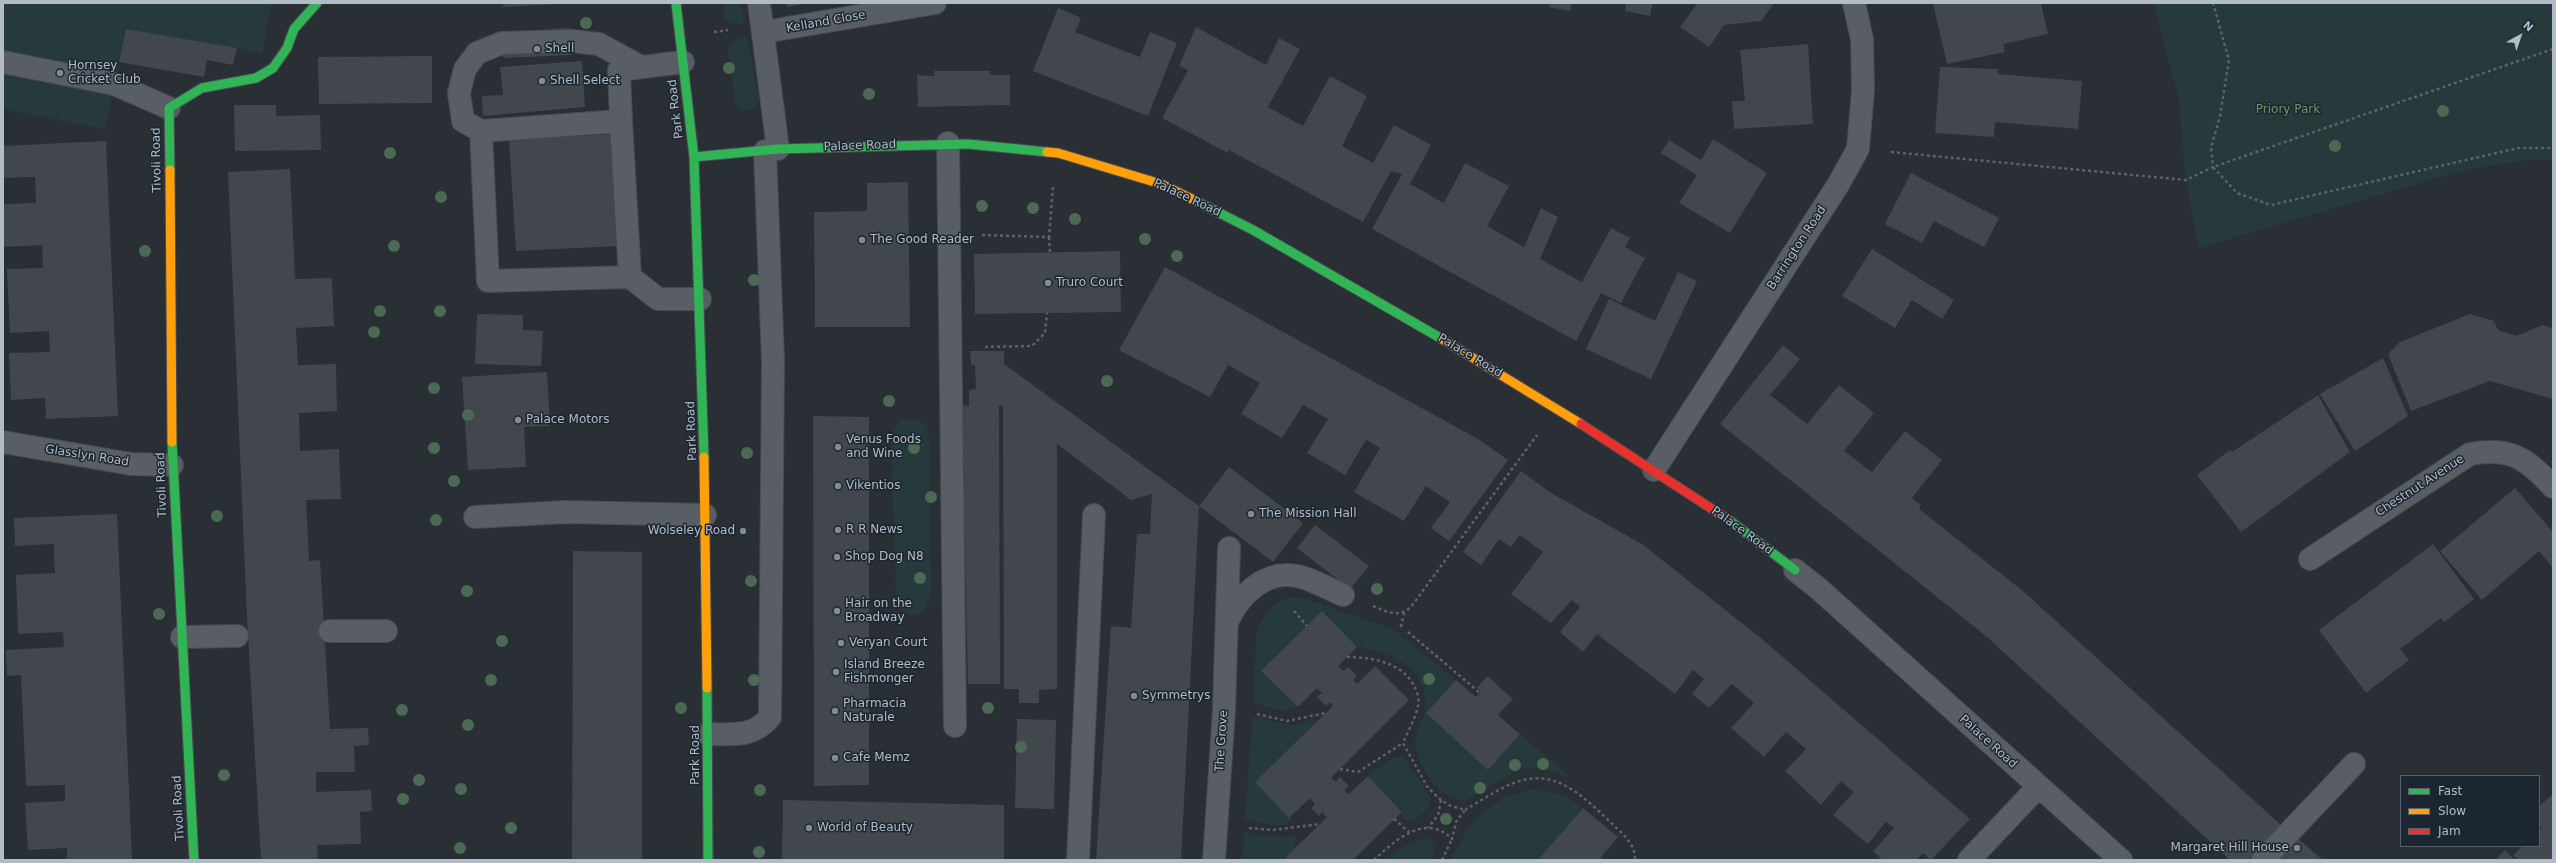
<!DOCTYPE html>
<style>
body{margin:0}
#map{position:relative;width:2556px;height:863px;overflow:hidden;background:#292f35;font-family:"DejaVu Sans",sans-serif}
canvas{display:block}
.frame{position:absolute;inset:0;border:4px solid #b2bcc7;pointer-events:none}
.legend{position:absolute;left:2400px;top:775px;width:140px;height:72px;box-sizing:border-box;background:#1c2630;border:1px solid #58626c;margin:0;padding:5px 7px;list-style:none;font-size:12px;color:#b2bcc7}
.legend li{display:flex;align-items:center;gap:8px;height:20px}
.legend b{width:20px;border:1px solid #58626c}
.north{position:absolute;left:2500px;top:16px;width:40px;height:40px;-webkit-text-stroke:3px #1c2630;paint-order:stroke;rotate:40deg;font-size:11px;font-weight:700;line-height:16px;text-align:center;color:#b2bcc7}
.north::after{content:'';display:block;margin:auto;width:14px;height:18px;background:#b2bcc7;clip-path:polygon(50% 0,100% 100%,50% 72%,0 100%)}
</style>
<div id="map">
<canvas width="2556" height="863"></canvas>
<div class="frame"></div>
<ul class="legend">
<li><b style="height:5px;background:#30b455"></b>Fast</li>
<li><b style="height:5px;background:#ff9f0a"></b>Slow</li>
<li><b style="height:5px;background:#e5322d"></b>Jam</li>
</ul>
<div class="north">N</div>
</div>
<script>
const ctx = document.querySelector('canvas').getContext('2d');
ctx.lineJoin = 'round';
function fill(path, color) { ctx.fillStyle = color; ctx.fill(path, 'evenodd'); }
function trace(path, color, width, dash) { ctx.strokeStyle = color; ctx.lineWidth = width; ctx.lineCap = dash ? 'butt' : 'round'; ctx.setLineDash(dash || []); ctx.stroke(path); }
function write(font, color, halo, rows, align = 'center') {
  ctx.font = font + ' "DejaVu Sans",sans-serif'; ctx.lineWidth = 3; ctx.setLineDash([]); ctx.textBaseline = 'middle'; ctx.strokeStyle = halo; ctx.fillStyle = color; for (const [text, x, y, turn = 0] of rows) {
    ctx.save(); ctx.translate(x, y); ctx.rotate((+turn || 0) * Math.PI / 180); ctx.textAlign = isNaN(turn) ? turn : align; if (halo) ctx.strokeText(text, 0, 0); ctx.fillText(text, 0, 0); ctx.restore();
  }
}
fill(new Path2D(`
 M3,3h268l-9,50 -136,-24 -21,100 -102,-20z
 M722,3h19l3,18 -3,3 -10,-1 -7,-4z
 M2153,3h400v157h-27l-58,9 -269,79 -13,-68 -8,-85z
 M744,37l4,3 11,62c-5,6 -9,9 -18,9l-6,-8 -7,-56 5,-6z
 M902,418l19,3 6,6 2,9 2,160 -5,11 -6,7h-11l-9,-5 -4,-11 -5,-164z
 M1292,597l11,1 90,31 63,51 -30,33 62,56 32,-35 50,43 -32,-9 -17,1 -56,32c-23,-1 -45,-30 -49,-52 -5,-28 20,-30 5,-67 -7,-16 -31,-28 -47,-32 -5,-2 -13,-1 -17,-4 -13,-8 -25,-23 -35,-35l-61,60 37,36 -17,4 -28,-9 4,-72c7,-17 17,-29 35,-33z
 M1252,717l40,8 28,-6 -65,63 38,38c-12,11 -35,2 -48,-1z
 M1401,756l5,3 25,40c-3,13 -12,20 -24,21l-7,-6 2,-3 -34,-35 25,-18z
 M1532,789c21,1 34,7 51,19l-45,52h-87c19,-41 36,-59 81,-71z
 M1244,833l39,5 12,-3v14l-12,11h-41z
 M1428,838l8,6 -4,16h-44c12,-12 23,-19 40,-22z`), '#263a3b');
fill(new Path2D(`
 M503,3h56v1l-56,3z
 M786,3h18v1l-17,3z
 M1550,3h22l-2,8 -21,-4z
 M1626,3h27l-3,13 -25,-5z
 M1695,3h79l-13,18 -37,4 -15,22 -29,-20 17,-23z
 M1933,3h108l7,31 -45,10 2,8 -58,12z
 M1058,8l23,10 -6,14 65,25 10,-25 27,11 -29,73 -115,-45z
 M1196,27l70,38 13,-27 21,11 -32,58 35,19 27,-50 37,20 -25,50 31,17 21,-38 37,20 -21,39 34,19 21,-40 44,23 -22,40 37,21 17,-39 17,9 -18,42 42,23 29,-54 19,10 -5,9 20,11 -24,45 -20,-10 -25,48 -204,-112 30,-55 -11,-3 -28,51 -134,-72 -1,3 -66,-35 26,-48 -9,-4z
 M571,28l1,27 -69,3 -2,-26z
 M126,29l111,19 -4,17 -26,-5 -3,17 -85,-15z
 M1808,44l5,80 -79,5 -2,-28h13l-5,-51z
 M432,56v47l-113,1 -1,-47z
 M582,61l3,46 -102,9 -1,-20 21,-1 -3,-28z
 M1940,67l58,2v5l84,7 -4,48 -83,-7 -1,15 -59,-4z
 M934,71h56v4h20v30l-92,2 -1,-32 18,1z
 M234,105h42v11l44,-1 1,35 -86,1z
 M611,134l6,112 -101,5 -7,-111z
 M1713,139l54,34 -37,60 -51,-30 18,-28 -36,-22 8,-13 32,20z
 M106,141l12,275 -72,3 -1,-21 -34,2 -2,-47 41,-1 -1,-21 -39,2 -3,-64 36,-1 -1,-23 -39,2v-43l33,-1 -1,-26 -32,1v-32z
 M290,169l5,110 37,-1 2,48 -38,2 2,37 38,-1 1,47 -38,2 1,38 39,-2 2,50 -35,1 3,61 11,-1 10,169 38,-1 1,17 -15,1 1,26h-39v20l55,-2 1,21 -12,1 1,32 -44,1 1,15h-57l-14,-242 -19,-446z
 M1911,173l88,45 -15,29 -50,-26 -12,22 -37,-19z
 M908,182l2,145h-95l-1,-115 53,-1v-28z
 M1872,249l82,51 -12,19 -30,-19 -17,28 -53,-32z
 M1120,251l1,61 -146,2 -1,-60z
 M1165,267l313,172 30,21 -59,81 -18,-13 19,-26 -24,-16 -22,35 -50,-29 26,-44 -14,-8 -21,35 -38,-22 21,-34 -25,-14 -21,33 -41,-24 19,-31 -32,-18 -18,32 -91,-47z
 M1678,272l19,9 -46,98 -65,-30 23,-50 46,22z
 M477,314l46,1v15l20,1 -2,35 -66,-2z
 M2470,314l24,7 4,9 19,6 25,-11 11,3v71l-63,-18 -79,30 -23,-57 12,-12z
 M1783,345l17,14 -30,36 37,29 32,-39 35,28 -30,38 28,21 33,-41 37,29 -30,38 9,7 -2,4 104,82 258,234 -32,35h-19l-243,-223 -267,-213z
 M970,351h34v13l195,142 30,-39 74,56 -30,39 -74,-56 -18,354h-85l15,-234 20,2 6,-94h13l2,-40 -21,6 -74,-56v245l-18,1v13h-20v-14h-15l-1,-284 -4,1 1,278h-32l-7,-279 8,1v-16l7,-1 -1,-24h-4z
 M2383,358l25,58 -53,35 -35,-57z
 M547,372l3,54 -26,1 2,40 -58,3 -6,-93z
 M2318,395l32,57 -109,80 -44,-57 33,-25 2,2z
 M813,416l56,1v368l-55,1z
 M1521,471l30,22 91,51 120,95 208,180 -39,41 -8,-7 -6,7h-35l-9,-9 21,-23 -8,-6 -18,22 -35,-29 21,-23 -13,-11 -20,24 -36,-34 21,-22 -20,-17 -22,25 -33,-29 23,-25 -22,-19 -23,24 -17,-14 12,-15 -11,-9 -18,24 -78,-60 -14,18 -23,-20 20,-25 -8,-7 -21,23 -40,-29 32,-42 -23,-17 -9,12 -12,-8 -18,26 -18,-13z
 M2515,488l38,44v36l-14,-17 -57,49 -42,-49z
 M117,514l15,346h-65v-12l-39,2 -3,-47 40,-2v-16l-39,1 -5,-111 -14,1 -1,-26 58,-3 -1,-15 -45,2 -2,-59 39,-2 -1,-15v-14l-39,2 -1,-28z
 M1315,525l54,41 -19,23 -53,-41z
 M2433,544l41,55 -30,23 -3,-4 -41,31 9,11 -43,33 -47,-63z
 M573,551l69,1v308h-70z
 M1322,611l35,36 -19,19 5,5 5,-4 9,9 -4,4 4,4 18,-18 34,34 -78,78 5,4 4,-5 9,9 -5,4 5,4 19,-18 34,36 -49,48h-70l44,-43 -5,-5 -3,4 -8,-8 4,-4 -5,-6 -21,20 -34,-36 78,-76 -3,-4 -4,4 -9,-9 5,-4 -5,-5 -19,19 -37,-36z
 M1487,676l26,23 -15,16 22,19 -32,36 -62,-57 30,-33 20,17 5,-6 -4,-3z
 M1017,719l39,1 -2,89 -39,-1z
 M2553,794v66h-35l-5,-5 10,-9h16v-15l3,-3 -3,-3v-19z
 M783,800l221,5v55h-222z
 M1583,808l35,29 -17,20 3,3h-66z
 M2295,836l28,24h-49z
 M2505,850l10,10h-20z`), '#41474c');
const lane = new Path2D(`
 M3,62l111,22 55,24
 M683,62l-64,8 2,51 -140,10 7,150 142,-4 28,22h42
 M621,121l9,156
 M481,131l-18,-10 -4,-28 6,-24 12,-16 25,-10 70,-2 27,3 42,23
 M948,143l7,583
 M475,517l91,-5 139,3
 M1795,570l24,19
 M330,631h56
 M182,637l55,-1
 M1078,860l16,-345
 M2263,860l91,-96`);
const street = new Path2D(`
 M759,3l19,146
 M764,32l171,-29
 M3,442l128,22 41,1
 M1654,470l184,-285 20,-36 5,-59 -1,-51 -8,-36
 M2310,559l160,-105c41,-7 56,4 83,33
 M1819,589l302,271
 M1228,620c12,-25 37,-50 68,-44 15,2 32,13 47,19
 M708,734c25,0 45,4 62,-17l3,-356 -8,-210
 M1214,860l10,-150 5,-162
 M1969,860l69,-73`);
const fast = new Path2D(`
 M676,3l18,154 10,300
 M694,157l84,-8 190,-5 79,8
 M170,170l-1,-62 33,-20 54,-10 17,-10 14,-20 7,-19 23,-26
 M1192,199l61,31 189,109
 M172,442l22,418
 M1729,520l66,50
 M707,688l1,172`);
const slow = new Path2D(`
 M1047,152l11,1 103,31 31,15
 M170,170l2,272
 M1442,339l139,85
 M704,457l3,231`);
const jam = new Path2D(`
 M1581,424l148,96`);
trace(lane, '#474b50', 24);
trace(street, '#474b50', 24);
trace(fast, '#474b50', 11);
trace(slow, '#474b50', 11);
trace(jam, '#474b50', 11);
trace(new Path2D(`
 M714,32l14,-2
 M2553,49l-340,118 24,26 34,12 247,-57h35
 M1891,152l295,28 27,-13 -2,-19 9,-32 9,-56 -16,-57
 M982,235l67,2 4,-50
 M1049,237l1,16
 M985,347l47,-1 13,-13 2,-20
 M1373,606c14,6 26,12 38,1l126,-172
 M1294,611l13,15
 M1401,627l3,-14
 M1408,632l72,61
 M1347,657c28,0 63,7 71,39 3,14 -10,34 -15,47l25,45 13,12
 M1257,714l30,7 39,-8
 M1340,769l18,3 45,-29
 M1465,810c19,-11 41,-27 63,-31 38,-7 68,31 94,54 8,9 13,15 13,27
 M1394,819l15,13
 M1249,828l24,2 47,-6
 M1374,860c20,-19 52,-48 78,-21l4,-17 9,-12 -14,-4 -10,-6 -3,15 -10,13
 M1442,860l10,-21`), '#5c6267', 2.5, [3, 3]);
trace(lane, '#585e63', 22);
trace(street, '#585e63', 22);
trace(fast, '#30b455', 9);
trace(slow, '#ff9f0a', 9);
trace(jam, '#e5322d', 9);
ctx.fillStyle = '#4c6955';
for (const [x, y] of [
 [586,23],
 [729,68],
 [869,94],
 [2443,111],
 [2335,146],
 [390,153],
 [441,197],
 [982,206],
 [1033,208],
 [1075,219],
 [1145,239],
 [394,246],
 [145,251],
 [1177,256],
 [754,280],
 [380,311],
 [440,311],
 [374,332],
 [1107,381],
 [434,388],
 [889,401],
 [468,415],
 [434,448],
 [914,448],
 [747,453],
 [454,481],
 [931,497],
 [217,516],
 [436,520],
 [920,578],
 [751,581],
 [1377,589],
 [467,591],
 [159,614],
 [502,641],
 [1429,679],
 [491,680],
 [754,680],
 [681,708],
 [988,708],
 [402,710],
 [468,725],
 [1021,747],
 [1543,764],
 [1515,765],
 [224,775],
 [419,780],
 [1480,788],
 [461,789],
 [760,790],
 [403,799],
 [1446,819],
 [511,828],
 [460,848],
 [759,852]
]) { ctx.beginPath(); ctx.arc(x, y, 6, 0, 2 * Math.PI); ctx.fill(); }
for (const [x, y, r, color] of [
 [537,49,4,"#828b94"],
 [60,73,4,"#828b94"],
 [542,81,4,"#828b94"],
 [862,240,4,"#828b94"],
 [1048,283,4,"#828b94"],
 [518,420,4,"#828b94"],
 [838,447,4,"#828b94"],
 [838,486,4,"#828b94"],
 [1251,514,4,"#828b94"],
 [838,530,4,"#828b94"],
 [743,531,4,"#828b94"],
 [837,557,4,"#828b94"],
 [837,611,4,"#828b94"],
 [841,643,4,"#828b94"],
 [836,672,4,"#828b94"],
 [1134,696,4,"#828b94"],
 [835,711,4,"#828b94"],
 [835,758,4,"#828b94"],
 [809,828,4,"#828b94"],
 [2297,848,4,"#828b94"]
]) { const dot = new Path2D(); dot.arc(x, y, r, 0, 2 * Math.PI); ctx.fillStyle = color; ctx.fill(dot); trace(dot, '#1c2630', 1.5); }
write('12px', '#b2bcc7', '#1c2630', [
 ["Kelland Close",826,22,-10],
 ["Park Road",676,109,-97],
 ["Palace Road",860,146,-2],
 ["Tivoli Road",157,160,-91],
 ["Palace Road",1187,198,25],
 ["Barrington Road",1797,248,-57],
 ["Palace Road",1470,356,31],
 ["Park Road",692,431,-92],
 ["Glasslyn Road",87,456,9],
 ["Tivoli Road",162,485,-92],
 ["Chestnut Avenue",2420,486,-33],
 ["Palace Road",1742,531,36],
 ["The Grove",1222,741,-86],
 ["Palace Road",1988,742,42],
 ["Park Road",696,755,-90],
 ["Tivoli Road",179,808,-93]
]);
write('12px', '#b2bcc7', '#1c2630', [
 ["Shell",545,49],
 ["Hornsey",68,66],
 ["Cricket Club",68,80],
 ["Shell Select",550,81],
 ["The Good Reader",870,240],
 ["Truro Court",1056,283],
 ["Palace Motors",526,420],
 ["Venus Foods",846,440],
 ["and Wine",846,454],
 ["Vikentios",846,486],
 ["The Mission Hall",1259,514],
 ["R R News",846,530],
 ["Wolseley Road",735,531,"right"],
 ["Shop Dog N8",845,557],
 ["Hair on the",845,604],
 ["Broadway",845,618],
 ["Veryan Court",849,643],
 ["Island Breeze",844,665],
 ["Fishmonger",844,679],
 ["Symmetrys",1142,696],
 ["Pharmacia",843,704],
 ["Naturale",843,718],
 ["Cafe Memz",843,758],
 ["World of Beauty",817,828],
 ["Margaret Hill House",2289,848,"right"]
], 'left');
write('12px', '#69986f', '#1c2630', [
 ["Priory Park",2288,110]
]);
</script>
